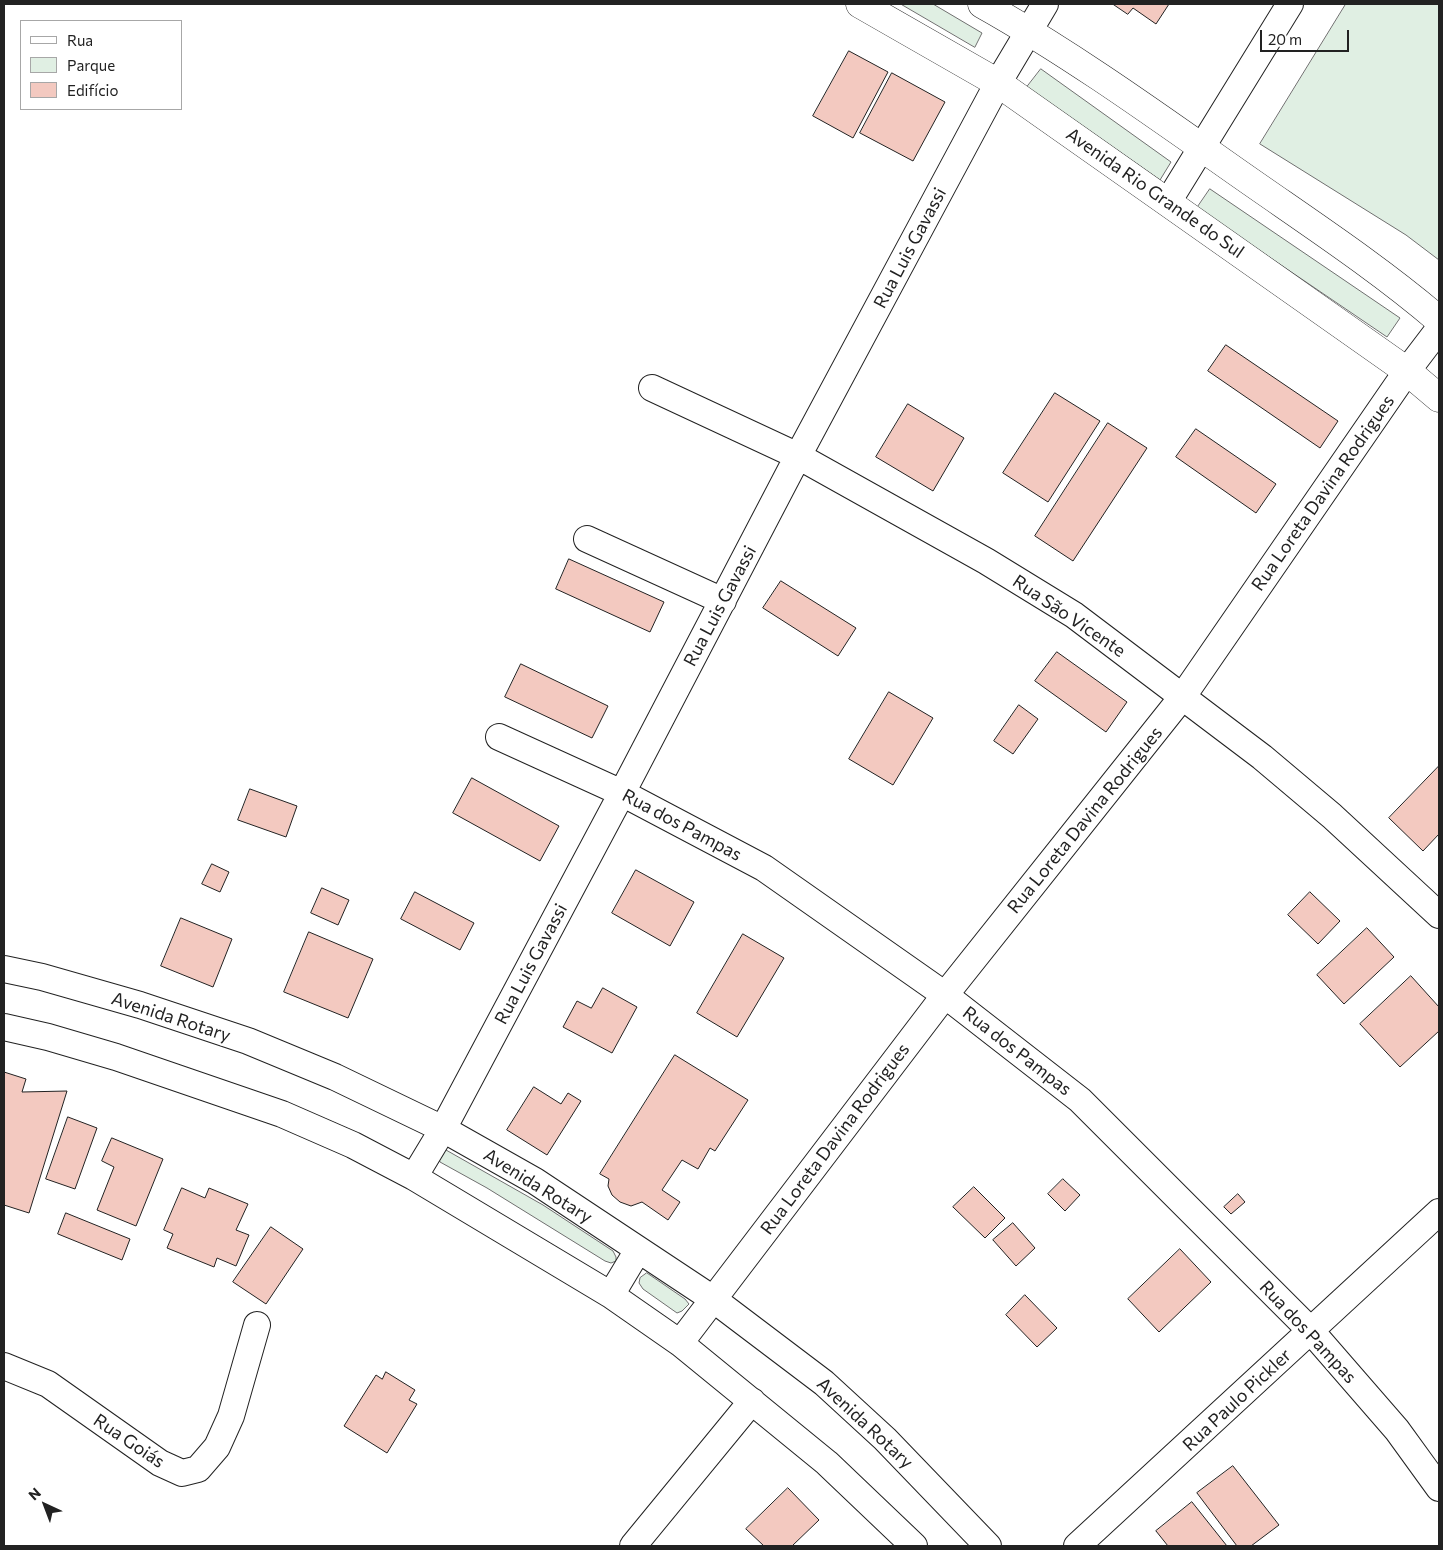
<!DOCTYPE html>
<meta charset="utf-8">
<style>
body{margin:0}
#map{position:relative;width:1443px;height:1550px;overflow:hidden;background:#fff;font-family:Commissioner,sans-serif}
canvas{display:block}
.frame{position:absolute;inset:0;border:5px solid #222;pointer-events:none}
.legend{position:absolute;left:20px;top:20px;width:162px;height:90px;box-sizing:border-box;background:#fff;border:1px solid #a7a7a7;margin:0;padding:6px 9px;list-style:none;font-size:15px;color:#222}
.legend li{display:flex;align-items:center;gap:10px;height:25px}
.legend b{width:25px;border:1px solid #a7a7a7}
.north{position:absolute;left:20px;top:1480px;width:50px;height:50px;-webkit-text-stroke:4px #fff;paint-order:stroke;rotate:317deg;font-size:14px;font-weight:700;line-height:20px;text-align:center;color:#222}
.north::after{content:'';display:block;margin:auto;width:18px;height:22px;background:#222;clip-path:polygon(50% 0,100% 100%,50% 72%,0 100%)}
.scale{position:absolute;left:1260px;top:30px;width:89px;height:22px;box-sizing:border-box;border:2px solid #222;border-top:0;padding-left:6px;font-size:15px;line-height:18px;white-space:nowrap;color:#222;-webkit-text-stroke:4px #fff;paint-order:stroke}
</style>
<div id="map">
<canvas width="1443" height="1550"></canvas>
<div class="frame"></div>
<ul class="legend">
<li><b style="height:6px;background:#fff"></b>Rua</li>
<li><b style="height:14px;background:#e0efe3"></b>Parque</li>
<li><b style="height:14px;background:#f3c9c0"></b>Edifício</li>
</ul>
<div class="north">N</div>
<div class="scale">20 m</div>
</div>
<script>
const ctx = document.querySelector('canvas').getContext('2d');
ctx.lineJoin = 'round';
function fill(path, color) { ctx.fillStyle = color; ctx.fill(path, 'evenodd'); }
function trace(path, color, width, dash) { ctx.strokeStyle = color; ctx.lineWidth = width; ctx.lineCap = dash ? 'butt' : 'round'; ctx.setLineDash(dash || []); ctx.stroke(path); }
function write(font, color, halo, rows, align = 'center') {
  ctx.font = font + ' Commissioner,sans-serif'; ctx.lineWidth = 4; ctx.setLineDash([]); ctx.textBaseline = 'middle'; ctx.strokeStyle = halo; ctx.fillStyle = color; for (const [text, x, y, turn = 0] of rows) {
    ctx.save(); ctx.translate(x, y); ctx.rotate((+turn || 0) * Math.PI / 180); ctx.textAlign = isNaN(turn) ? turn : align; if (halo) ctx.strokeText(text, 0, 0); ctx.fillText(text, 0, 0); ctx.restore();
  }
}
const green = new Path2D(`
 M901,4h32l49,29 -7,14z
 M1346,4h93v256l-33,-25 -146,-91z
 M1041,69l130,93 -11,18 -133,-93z
 M1210,189l190,129 -13,19 -190,-129z
 M446,1150l97,55 70,46 3,6v4l-5,2 -6,-2 -118,-73 -47,-26 -2,-5z
 M647,1273l38,26 4,5 -7,7 -5,2 -34,-24 -4,-6 1,-5z`);
fill(green, '#e0efe3');
trace(green, '#6f6f6f', 1);
const building = new Path2D(`
 M1113,4h56l-13,20 -23,-16 -5,6z
 M849,51l39,21 -35,66 -40,-22z
 M892,73l53,29 -32,59 -53,-28z
 M1226,345l112,76 -18,27 -112,-77z
 M1055,393l45,28 -52,81 -45,-29z
 M908,404l56,34 -31,53 -57,-34z
 M1108,423l39,25 -74,113 -38,-25z
 M1196,429l80,55 -20,29 -80,-56z
 M569,559l95,43 -14,30 -94,-43z
 M781,581l75,47 -18,28 -75,-48z
 M1057,652l70,50 -21,30 -71,-51z
 M521,664l87,42 -16,32 -87,-41z
 M889,692l44,26 -40,67 -44,-26z
 M1019,705l19,14 -25,35 -19,-13z
 M1439,766v68l-16,17 -34,-33z
 M472,778l87,48 -19,35 -87,-48z
 M250,789l47,17 -11,31 -48,-17z
 M212,864l17,8 -9,20 -18,-8z
 M636,870l58,32 -24,44 -58,-33z
 M322,888l27,12 -11,25 -27,-12z
 M415,892l59,31 -14,27 -59,-31z
 M1310,892l30,29 -22,23 -30,-29z
 M181,918l51,21 -19,48 -52,-21z
 M1367,928l27,29 -50,47 -27,-29z
 M309,932l64,27 -25,59 -64,-26z
 M743,934l41,24 -47,79 -40,-24z
 M1411,976l28,31v24l-39,36 -40,-43z
 M603,988l34,19 -25,46 -49,-26 14,-26 14,7z
 M675,1055l73,45 -33,51 -5,-3 -12,21 -16,-9 -20,30 18,12 -12,18 -26,-18 -11,4 -11,-4 -8,-7 -4,-9 1,-7 -9,-5z
 M4,1072l22,7 -4,13 45,-1 -38,122 -25,-8z
 M534,1087l27,17 7,-11 13,8 -34,54 -40,-25z
 M68,1117l29,11 -22,61 -29,-10z
 M112,1138l51,21 -27,67 -39,-16 17,-43 -12,-6z
 M1063,1179l17,16 -15,16 -17,-17z
 M974,1187l31,31 -20,20 -32,-31z
 M182,1188l23,10 4,-10 39,16 -12,26 13,5 -13,31 -19,-8 -3,9 -47,-19 6,-14 -9,-4z
 M1238,1194l7,8 -14,12 -7,-7z
 M66,1213l64,26 -8,21 -64,-26z
 M1013,1223l22,25 -19,18 -23,-26z
 M271,1227l32,22 -37,55 -33,-22z
 M1180,1249l31,33 -52,50 -31,-33z
 M1025,1295l32,33 -20,19 -31,-32z
 M386,1372l29,18 -6,10 8,4 -30,49 -43,-27 32,-51 6,4z
 M1233,1466l46,59 -28,21h-14l-40,-53z
 M788,1488l31,32 -27,26h-28l-18,-17z
 M1192,1502l35,44h-59l-12,-15z`);
fill(building, '#f3c9c0');
trace(building, '#222', 1);
const minor = new Path2D(`
 M1168,202l122,-198
 M652,388l146,68 188,105 88,54 188,142 70,59 107,99
 M587,539l136,62
 M499,737l123,56 142,75 181,127 135,105 231,231 86,99 42,58
 M4,969l38,8 98,28 108,36 87,36 108,52 92,52 178,118 111,84 61,56 103,107
 M4,1027l44,10 68,20 166,57 71,31 61,32 197,118 69,48 147,120 87,83
 M414,1177l29,-48 179,-336 176,-337 200,-373 47,-79
 M611,1295l27,-45
 M680,1343l265,-348 238,-299 224,-325 32,-42
 M4,1366l44,18 112,79 22,10 16,-4 19,-22 14,-31 26,-91
 M633,1546l119,-145
 M1077,1546l362,-334`);
const tertiary = new Path2D(`
 M860,4l138,79 409,288 32,27
 M982,4c89,50 175,112 259,171 67,47 136,92 198,145`);
trace(minor, '#222', 28);
trace(tertiary, '#222', 29);
trace(minor, '#fff', 26);
trace(tertiary, '#fff', 28);
write('18px', '#222', '#fff', [
 ["Avenida Rio Grande do Sul",1155,193,35],
 ["Rua Luis Gavassi",910,248,-62],
 ["Rua Loreta Davina Rodrigues",1323,493,-55],
 ["Rua Luis Gavassi",720,606,-62],
 ["Rua São Vicente",1069,616,34],
 ["Rua Loreta Davina Rodrigues",1085,820,-51],
 ["Rua dos Pampas",682,825,28],
 ["Rua Luis Gavassi",531,964,-62],
 ["Avenida Rotary",171,1017,18],
 ["Rua dos Pampas",1017,1051,38],
 ["Rua Loreta Davina Rodrigues",835,1139,-53],
 ["Avenida Rotary",538,1186,32],
 ["Rua dos Pampas",1308,1332,47],
 ["Rua Paulo Pickler",1237,1400,-43],
 ["Avenida Rotary",865,1423,43],
 ["Rua Goiás",129,1441,34]
]);
</script>
